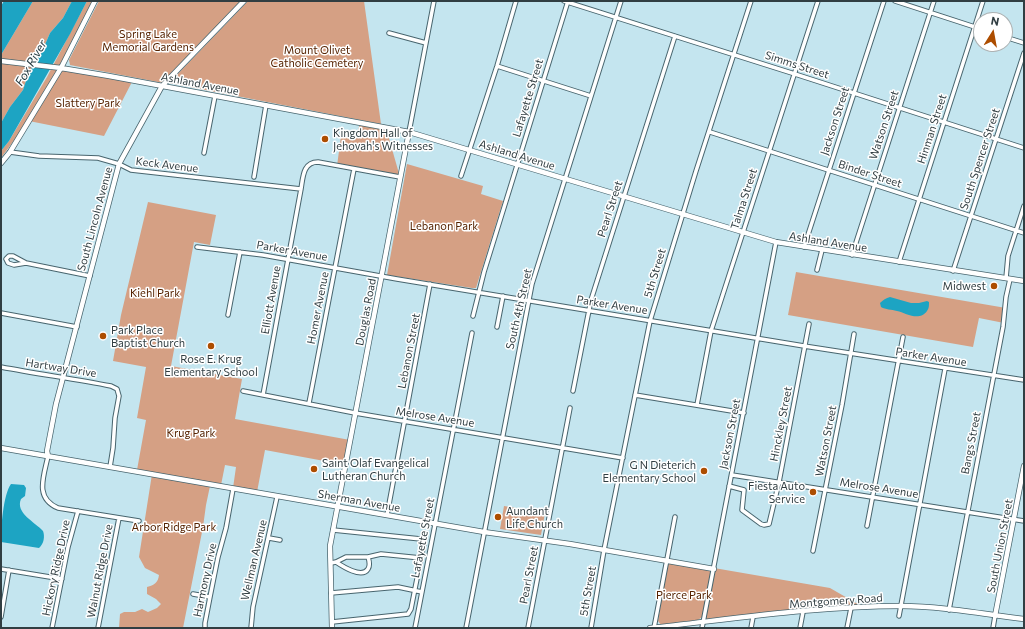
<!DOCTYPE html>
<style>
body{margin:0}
#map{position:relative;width:1025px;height:629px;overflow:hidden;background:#c4e5ef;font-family:Commissioner,sans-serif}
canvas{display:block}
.frame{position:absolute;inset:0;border:2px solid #313e42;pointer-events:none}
.north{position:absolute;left:973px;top:12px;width:40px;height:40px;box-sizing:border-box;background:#fff;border:1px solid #adb2b3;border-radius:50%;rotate:11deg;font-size:11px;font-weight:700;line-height:16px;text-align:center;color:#313e42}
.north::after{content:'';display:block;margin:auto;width:14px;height:18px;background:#ad4d00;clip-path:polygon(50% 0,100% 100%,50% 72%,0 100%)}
</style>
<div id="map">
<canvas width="1025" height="629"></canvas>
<div class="frame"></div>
<div class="north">N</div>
</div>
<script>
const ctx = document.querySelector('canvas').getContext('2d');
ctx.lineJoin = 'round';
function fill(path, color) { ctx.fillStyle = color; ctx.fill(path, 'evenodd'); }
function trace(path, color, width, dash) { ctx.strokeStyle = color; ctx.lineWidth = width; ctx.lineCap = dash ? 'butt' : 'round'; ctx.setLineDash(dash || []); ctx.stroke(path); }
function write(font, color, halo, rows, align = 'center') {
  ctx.font = font + ' Commissioner,sans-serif'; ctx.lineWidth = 3; ctx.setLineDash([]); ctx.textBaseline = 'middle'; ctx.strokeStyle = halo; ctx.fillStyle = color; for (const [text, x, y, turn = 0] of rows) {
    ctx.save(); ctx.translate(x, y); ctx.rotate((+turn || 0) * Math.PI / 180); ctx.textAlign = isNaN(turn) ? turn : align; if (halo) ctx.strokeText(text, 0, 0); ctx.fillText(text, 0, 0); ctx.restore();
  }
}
fill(new Path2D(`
 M33,1h39l-9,17 -13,15 -9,21 -6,7 -8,17 -4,12 -13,17 -9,16v-68z
 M87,1h7c-28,54 -56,109 -93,157v-7l8,-10 38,-64z
 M99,1h142l-78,82 -93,-18 -1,-5z
 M248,1h116l17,123 -212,-41z
 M61,68l72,12 -29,56 -75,-15z
 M360,123l26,5 14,49 -63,-11 4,-30 15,3z
 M407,164l76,22 -2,8 22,7 -27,87h-4l-85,-13z
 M148,202l68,13 -6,30 -16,-3 -23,124 71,13 -7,40 115,21 -4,25 -81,-15 -8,42 -24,-4 3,-21 -11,-2 -4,20 -84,-15 9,-50 -9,-2 9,-51 -33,-6 8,-46z
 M796,272l210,36 -2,15 -25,-5 -6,29 -185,-32z
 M152,474l58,12 -4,19 -3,22 -20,101h-64l1,-14 4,-2h11l7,-3 6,3 9,-4 4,-4 -5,-5 -9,-5v-7c7,-2 11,-4 12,-12l-14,-7 -6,-11z
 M504,506l41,7 -4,22 -41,-6z
 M670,563l38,7 3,2 -9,45 -4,3 -37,5 -3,-4 9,-55z
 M714,568l116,20 33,19 -160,15z`), '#d5a084');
fill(new Path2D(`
 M4,1h29l-32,54v-49z
 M72,1h15l-17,33 -61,107 -8,10v-28l9,-16 13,-17 4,-12 8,-17 6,-7 9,-21 13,-15z
 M890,297l21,6h8l8,-2 2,1c0,4 0,6 -2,9 -8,11 -21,2 -30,0 -6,-2 -11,-1 -16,-4l-1,-4c3,-3 6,-5 10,-6z
 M11,484l13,1 2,3 -1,8 -4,3c-6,14 14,23 22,32 2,5 1,13 -4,17l-38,-6c0,-14 2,-47 10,-58z`), '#1da4c3');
const minor = new Path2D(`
 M564,1l234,74 226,73
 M895,1l86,28
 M389,33l37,10
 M1005,37l19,6
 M497,66l94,30
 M409,132l25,-131
 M710,132l314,101
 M10,152l29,4 59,2 21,6 12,6 170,19
 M204,153l11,-57
 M461,176l36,-110 19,-65
 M254,177l12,-72
 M197,247l66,8 134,24 407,67 220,34
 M804,247l80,-246
 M852,255l82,-254
 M899,262l84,-261
 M26,263l-13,-7h-4l-3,3 2,4 6,2 12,-2 64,13
 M817,270l5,-20
 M953,271l71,-218
 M1006,278l2,-22 16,-50
 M1,313l76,14
 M228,315l12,-63
 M473,316l11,-44 84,-271
 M497,327l6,-31
 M1,367c37,7 74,12 110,19l6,3 2,7 -4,22 -2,30 -3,19
 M243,391l112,22 268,45
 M573,391l18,-91 84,-264
 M263,395l38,-206c2,-12 2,-27 17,-27l82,15
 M635,395l109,18
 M309,403l45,-234
 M697,405l14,-74 107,-330
 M48,456c-4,20 -14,42 10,52l81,13
 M732,475l292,46
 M729,486l15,4 -2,20 19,14 3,1 5,-1 10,-42 30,-158
 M387,515l43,-231
 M867,526l36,-189
 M269,538l11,2
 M813,551l29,-146 12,-71
 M336,562c6,4 26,17 32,7 2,-3 1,-9 0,-12
 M331,563l5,-1 10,-5h22l13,-3 40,4
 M1,569l61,10
 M331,593l67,-6 24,5
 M193,594l17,3
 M949,610l54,-283 3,-30 4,-18
 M899,616l46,-247
 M1,617l8,-47
 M332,622l76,-8 3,-5 13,-66 -3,-4 -88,-9
 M52,628l16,-81 10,-36
 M98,628l21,-110
 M205,628v-5l5,-26 8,-40 8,-29 7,-39
 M251,628l2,-21 24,-110
 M415,628l57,-295
 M466,628l66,-344 89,-283
 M528,628l42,-220
 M591,628l13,-78 46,-229 46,-150 55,-170
 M654,628l21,-111
 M702,628l74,-386
 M751,628l2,-11
 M800,628l3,-16
 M847,628l4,-20
 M993,628l2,-12`);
const tertiary = new Path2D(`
 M1,61l60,7 48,8 300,56 367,110 248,39
 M1,163l9,-11 51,-84 34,-67
 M1,448l483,84 86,12 144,25
 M48,456l-1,-5 9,-47 63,-240 43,-78 82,-85
 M995,616l29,-150
 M332,628l-2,-82 79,-414
 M650,628c83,-9 167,-22 251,-22 41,0 82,8 123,13`);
trace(minor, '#48656e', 5.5);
trace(tertiary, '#48656e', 6);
trace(minor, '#fff', 3.5);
trace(tertiary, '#fff', 4.5);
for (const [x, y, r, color] of [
 [325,139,4,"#ad4d00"],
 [994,286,4,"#ad4d00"],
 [103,336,4,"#ad4d00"],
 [211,346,4,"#ad4d00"],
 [314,469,4,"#ad4d00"],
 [704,471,4,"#ad4d00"],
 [813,492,4,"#ad4d00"],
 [498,517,4,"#ad4d00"]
]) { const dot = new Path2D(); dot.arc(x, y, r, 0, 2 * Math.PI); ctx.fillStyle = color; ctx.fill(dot); trace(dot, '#fff', 1.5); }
write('11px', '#520', '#fff', [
 ["Spring Lake",148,34],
 ["Memorial Gardens",148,47],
 ["Mount Olivet",317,50],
 ["Catholic Cemetery",317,63],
 ["Slattery Park",88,103],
 ["Lebanon Park",444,226],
 ["Kiehl Park",155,293],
 ["Krug Park",191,433],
 ["Arbor Ridge Park",174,527],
 ["Pierce Park",684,595]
]);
write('11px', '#313e42', '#fff', [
 ["Simms Street",797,65,18],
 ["Ashland Avenue",200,84,11],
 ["Lafayette Street",528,98,-73],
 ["Jackson Street",835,121,-72],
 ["Watson Street",884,125,-72],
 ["Hinman Street",932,129,-72],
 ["Ashland Avenue",517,155,17],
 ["South Spencer Street",980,159,-72],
 ["Keck Avenue",167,165,7],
 ["Binder Street",870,174,18],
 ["Talma Street",744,199,-72],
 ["Pearl Street",610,209,-72],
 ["South Lincoln Avenue",95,219,-75],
 ["Ashland Avenue",828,242,9],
 ["Parker Avenue",292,251,10],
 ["5th Street",655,273,-73],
 ["Elliott Avenue",271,300,-80],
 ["Parker Avenue",612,305,9],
 ["Homer Avenue",318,308,-79],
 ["South 4th Street",519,309,-77],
 ["Douglas Road",366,312,-79],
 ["Lebanon Street",409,351,-79],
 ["Parker Avenue",931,357,9],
 ["Hartway Drive",61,368,9],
 ["Melrose Avenue",435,417,9],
 ["Hinckley Street",781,424,-79],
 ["Jackson Street",730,434,-79],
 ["Watson Street",826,441,-79],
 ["Bangs Street",971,443,-79],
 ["Melrose Avenue",879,488,9],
 ["Sherman Avenue",359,501,10],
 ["Lafayette Street",423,538,-79],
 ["South Union Street",1000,546,-79],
 ["Wellman Avenue",254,560,-77],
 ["Hickory Ridge Drive",56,568,-78],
 ["Walnut Ridge Drive",100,571,-79],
 ["Pearl Street",529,575,-79],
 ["Harmony Drive",205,580,-78],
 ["5th Street",588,591,-80],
 ["Montgomery Road",836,601,-4]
]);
write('11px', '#313e42', '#fff', [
 ["Kingdom Hall of",333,133],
 ["Jehovah's Witnesses",333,146],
 ["Midwest",986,286,"right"],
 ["Park Place",111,330],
 ["Baptist Church",111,343],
 ["Rose E. Krug",211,359,"center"],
 ["Elementary School",211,372,"center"],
 ["Saint Olaf Evangelical",322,463],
 ["Lutheran Church",322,476],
 ["G N Dieterich",696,465,"right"],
 ["Elementary School",696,478,"right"],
 ["Fiesta Auto",805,486,"right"],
 ["Service",805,499,"right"],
 ["Aundant",506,511],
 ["Life Church",506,524]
], 'left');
write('italic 12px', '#1f343a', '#fff', [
 ["Fox River",31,63,-60]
]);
</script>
